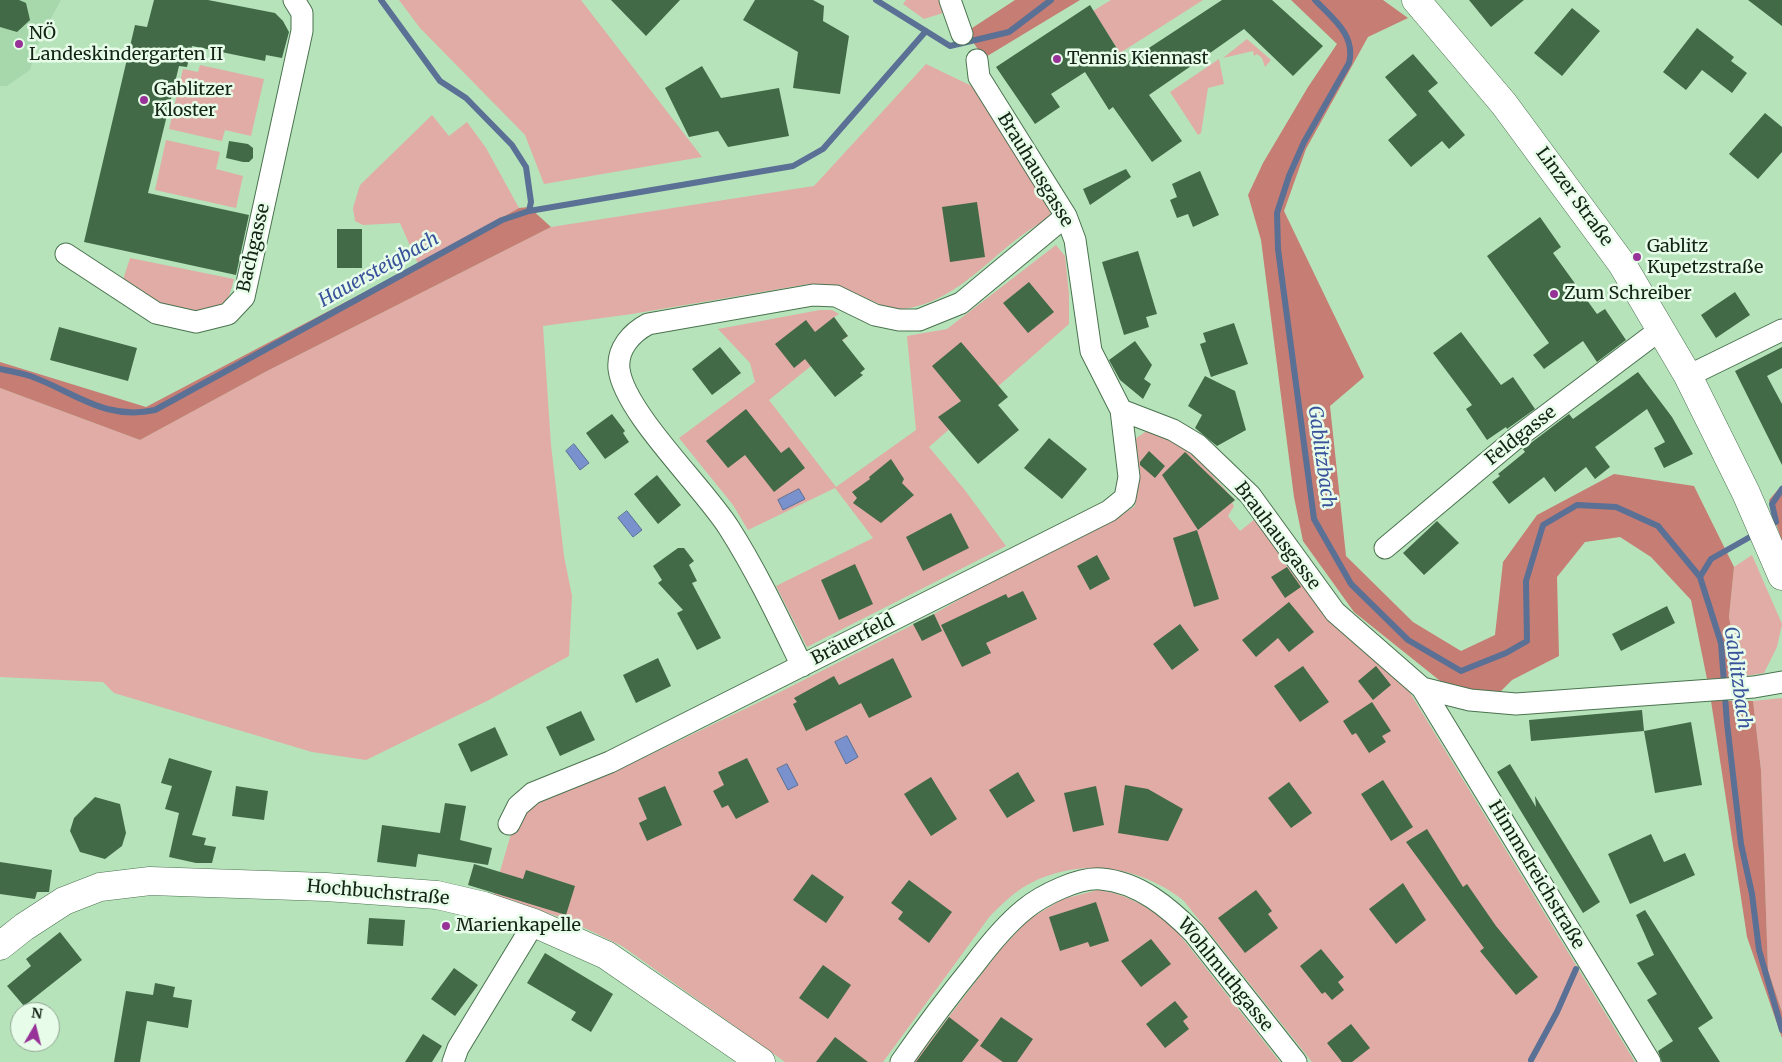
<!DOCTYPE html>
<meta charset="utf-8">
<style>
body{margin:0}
#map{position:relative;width:1782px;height:1062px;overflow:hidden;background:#b7e3bb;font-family:Merriweather,serif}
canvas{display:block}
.north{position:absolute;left:10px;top:1002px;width:50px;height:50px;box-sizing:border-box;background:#e7fde9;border:1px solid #92a694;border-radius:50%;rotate:8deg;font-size:14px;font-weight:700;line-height:20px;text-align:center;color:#132415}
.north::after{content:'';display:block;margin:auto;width:18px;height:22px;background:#973298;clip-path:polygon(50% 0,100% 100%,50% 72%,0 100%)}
</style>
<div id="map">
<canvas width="1782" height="1062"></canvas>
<div class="north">N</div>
</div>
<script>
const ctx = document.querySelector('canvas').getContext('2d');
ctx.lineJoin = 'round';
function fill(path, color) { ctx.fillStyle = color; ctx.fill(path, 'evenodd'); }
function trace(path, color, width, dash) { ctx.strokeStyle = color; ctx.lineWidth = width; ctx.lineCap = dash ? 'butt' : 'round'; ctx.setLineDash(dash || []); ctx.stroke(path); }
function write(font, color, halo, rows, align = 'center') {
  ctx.font = font + ' Merriweather,serif'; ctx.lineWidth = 5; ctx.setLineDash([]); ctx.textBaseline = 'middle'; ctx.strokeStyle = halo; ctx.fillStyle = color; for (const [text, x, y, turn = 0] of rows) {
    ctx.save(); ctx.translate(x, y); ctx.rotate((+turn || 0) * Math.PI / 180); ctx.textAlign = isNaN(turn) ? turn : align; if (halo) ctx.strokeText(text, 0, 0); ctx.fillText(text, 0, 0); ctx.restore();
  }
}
fill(new Path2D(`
 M0,0h61l-21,38 -10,32 -23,16h-7z`), '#a7d8ac');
fill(new Path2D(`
 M399,0h182l121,157 -158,27 -19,-49 -105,-107z
 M906,0h37l3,12 -22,7 -21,-15z
 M1111,0h92l-83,53 -27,-42z
 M1247,39l24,21 -6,7 -3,-9 -5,-4 -3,2 -1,-5 -30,7z
 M1219,59l5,25 -16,4 -7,45 -3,2 -28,-43z
 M926,64l54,26 72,117 -2,11c-53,25 -90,89 -153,91 -13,0 -43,-18 -57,-22 -10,-3 -21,-2 -31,-3l-177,30 -89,12 8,119 13,111 8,40 -3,60 -82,45 -121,59 -54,-8 -198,-59 -11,-11 -103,-5v-289l140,52 127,-69 284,-144 263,-41z
 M200,65l64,14 -13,57 -26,-6 -3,11 -53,-12 14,-60 15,3z
 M432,115l17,21 18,-14 19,26 33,60 -101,56 -18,-41 -37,2 -8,-4 -2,-13 7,-23z
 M166,140l54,12 -4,17 27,7 -7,32 -81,-18z
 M1056,245l9,11 4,38v30l-140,123 35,42 42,57 -199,101 -31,-61 97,-48 -38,-50 -87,42 -15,-25 -54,-67 76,-56 -5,-19 -32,-34 102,-19h12l7,4 -5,3 14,19 -79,64 67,87 80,-57 -9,-94 40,-7z
 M130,258l104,21c-2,7 -4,17 -8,22 -29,30 -76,-2 -104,-18z
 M1148,430c36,7 63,45 87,70l-3,3 2,3 -6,10 12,15 15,-12 32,47 25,31 89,81 234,384h-323l-128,-161c-46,-37 -110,-45 -162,-13 -12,8 -22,18 -32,28l-107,146h-98l-163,-116 -56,-27 -73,-23 17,-59 7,-16 17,-17 76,-30 168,-81 156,-79 45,-26 133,-67 23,-15 3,-30 -3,-37z
 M1752,555l30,69 -5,23 -13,26 -24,4 -11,-60 5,-50z
 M1782,698v314l-14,-42 -7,-200 -8,-69z
 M1098,890c30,4 54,19 77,39l105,133h-366l86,-112 29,-31 34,-20z`), '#e0aca5');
fill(new Path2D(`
 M1015,0h65l-96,58 -18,-26z
 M1291,0h92l25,18 -40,19 -62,112 -22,62 80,166 -34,29 16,150 67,66 48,29 34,-16 8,-73 34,-47 77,-41 80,12 40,81 -5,50 11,60 -33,2 -16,-79 -40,-43 -31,-20 -35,5 -28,35 2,79 -47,24 -14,14 -49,-6 -95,-76 -51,-71 -9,-44 -33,-257 -13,-45 15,-32 45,-76 29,-43z
 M529,207l22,20 -284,144 -127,69 -140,-52v-26l146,45 272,-143 101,-56z
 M1782,485v54h-1l-12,-39z
 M1711,701h42l8,69 7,200 14,42v26l-35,-101z`), '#c67d74');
const water = new Path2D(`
 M574,444l15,19 -9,7 -14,-19z
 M799,489l6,10 -22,11 -5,-10z
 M627,511l15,19 -9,7 -15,-19z
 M847,736l11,21 -12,7 -11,-22z
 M787,764l11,21 -10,5 -11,-21z`);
fill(water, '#7991cc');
trace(water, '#5a7095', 1);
trace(new Path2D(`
 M876,0l74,46 59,-14 42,-32
 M1315,0c18,19 41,35 34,63l-45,79 -15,34 -12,37 1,36 36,270 37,65 57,56 53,31 45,-18 21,-12 -1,-60 17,-56 34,-20 39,2 42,19 42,51 21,66 6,80 14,121 11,50 7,56 23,80
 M529,211l264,-45 30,-17 103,-118
 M0,369c10,2 21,4 30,7 45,16 74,45 125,34l347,-190 27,-9 2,-9 -5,-35 -14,-22 -46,-47 -26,-17 -59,-81
 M1768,527l8,-5 -4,-18 10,-15
 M1700,577l11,-18 46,-26
 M1531,1060l26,-48 19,-43`), '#5a7095', 6);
fill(new Path2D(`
 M0,0h19l7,3 4,17 -13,12 -17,-5z
 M154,0h54l67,13 8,8 6,11 -7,26 -16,-3 -1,6 -73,-15 -5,21 -8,-1 -31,127 101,22 -13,60 -152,-33 51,-217 12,2z
 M611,0h69l-34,36z
 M755,0h58l11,6 -1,15 26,15 -9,58 -47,-6 5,-36 -55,-32z
 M1222,0h50l51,46 -30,30 -49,-47 -34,24 -61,42 33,46 -30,21 -39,-55 -4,3 -24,-38 -34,22 9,13 -25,17 -39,-57 94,-62 36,58z
 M1469,0h55l-33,27z
 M1748,0h34v26z
 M1572,8l28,23 -38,45 -28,-23z
 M1697,28l37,29 -3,4 16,12 -15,20 -30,-23 -16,20 -23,-18z
 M1413,54l25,29 -10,8 37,44 -16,14 -7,-8 -31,26 -23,-27 29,-25 -32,-38z
 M702,66l19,32 58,-10 10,48 -61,11 -10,-16 -29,6 -24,-49z
 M1765,113l17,14v25l-24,27 -29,-25z
 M229,141l19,3 5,4v10l-4,4h-6l-17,-4z
 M1126,169l5,8 -41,28 -7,-16z
 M1200,171l19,44 -26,12 -5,-13 -11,4 -7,-18 7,-3 -5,-13z
 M977,202l8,55 -35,5 -8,-55z
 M1540,217l21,30 -8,6 44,61 8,-5 21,31 -29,22 -14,-21 -39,28 -11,-14 16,-12 -62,-87z
 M337,229h25v39h-25z
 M1138,251l19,63 -11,3 3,10 -25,8 -22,-73z
 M1029,282l25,30 -26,21 -25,-30z
 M1735,292l15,23 -34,23 -15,-23z
 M834,317l14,19 -6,4 23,29 -5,4 3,2 -28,22 -30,-38 -11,9 -19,-24 31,-24 9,12z
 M1234,323l14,41 -37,13 -11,-33 6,-2 -3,-9z
 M59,327l78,21 -9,33 -78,-21z
 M1461,332l40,53 12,-8 22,32 -28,20 -1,-2 -19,13 -21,-31 6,-4 -39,-52z
 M1135,341l17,24 -8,14 7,5 -8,15 -23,-19 -11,-20z
 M961,342l47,55 -10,8 21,25 -41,34 -40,-47 23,-16 -29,-35z
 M720,347l21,26 -29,22 -20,-26z
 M1782,347v21l-15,8 15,28v61l-47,-94z
 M1638,372l34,45 21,37 -29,14 -10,-20 11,-6 -18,-33 -52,38 15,20 -15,12 -9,-12 -31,25 -11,-15 -35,27 -17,-22 8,-6 -2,-2 27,-22 -2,-3 46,-35 4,5z
 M1205,376l30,15 11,39 -29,16 -22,-18 7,-13 -14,-9z
 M746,409l35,44 8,-6 16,21 -31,24 -29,-37 -17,13 -22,-27z
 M612,414l13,17 -2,2 6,9 -24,17 -19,-26z
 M1049,438l38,31 -25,30 -38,-31z
 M1149,451l16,15 -10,12 -15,-13v-3z
 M1185,452l50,48 -37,30 -36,-55z
 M891,459l13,20 -2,4 12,12 -33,28 -28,-20 4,-5 -5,-6 18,-13 -1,-2z
 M657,475l24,30 -23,19 -24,-30z
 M951,513l18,35 -46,23 -17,-34z
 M1437,521l22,22 -35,32 -21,-22z
 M1197,530l22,69 -25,8 -21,-69z
 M678,548h6l10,13 -5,4 8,16 -5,2 29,55 -24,12 -20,-37 6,-3 -25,-27 4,-3 -9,-14z
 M1097,555l13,24 -20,11 -13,-24z
 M855,564l18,40 -34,16 -18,-40z
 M1287,567l14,20 -16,11 -14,-21z
 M1023,591l14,28 -51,24 5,10 -29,14 -21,-42 65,-31 2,4z
 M1289,602l25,30 -25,20 -11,-14 -22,19 -14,-17z
 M1667,606l8,17 -54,28 -9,-17z
 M934,614l8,17 -20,10 -9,-17z
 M1180,624l19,26 -27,20 -19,-26z
 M658,658l13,28 -35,17 -13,-28z
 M893,658l19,39 -43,21 -8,-15 -55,28 -13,-27 4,-2 -3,-4 40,-22 5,9z
 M1303,666l26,36 -29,20 -26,-36z
 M1376,666l15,19 -18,15 -15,-19z
 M1372,702l19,29 -9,5 4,6 -17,11 -13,-20 -4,2 -9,-14z
 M1642,710l2,21 -113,10 -2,-21z
 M581,711l14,29 -35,16 -14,-29z
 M1691,722l11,63 -47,8 -11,-62z
 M495,727l13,28 -37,17 -13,-28z
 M169,758l43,13 -20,64 14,3 -2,7 12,2 -4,16h-16l-27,-6 10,-44 -14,-4 7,-23 -11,-3z
 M747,758l22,44 -33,17 -8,-14 -6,3 -9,-17 11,-6 -6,-13z
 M1510,764l26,43 -1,-11 65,106 -17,11 -86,-141z
 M1018,772l17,29 -28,17 -18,-28z
 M931,777l26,42 -26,17 -27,-42z
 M1383,780l30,47 -22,14 -30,-47z
 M1289,782l23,31 -21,15 -23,-30z
 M1125,785l23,4 35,20 -15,32 -50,-8z
 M236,786l32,5 -4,29 -32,-4z
 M665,786l17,39 -35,16 -8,-18 8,-4 -9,-21z
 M1096,786l8,39 -31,7 -9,-39z
 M95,797l25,7 6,29 -4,13 -17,13 -25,-7 -10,-21 4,-13z
 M445,803l21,3 -6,34 32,8 -4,17 -70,-11 -2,13 -39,-5 5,-37 58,8z
 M1427,829l36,58 4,-3 29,42 42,51 -22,18 -36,-44 4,-3 -78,-106z
 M1651,834l13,28 21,-9 10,22 -65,29 -22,-50z
 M0,862l52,8 -3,22h-12l-2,7 -35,-5z
 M474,864l49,15 3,-9 49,16 -9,29 -98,-30z
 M812,874l32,23 -18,26 -33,-23z
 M909,880l43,32 -23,31 -31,-24 5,-7 -12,-9z
 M1403,883l23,37 -30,24 -27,-35z
 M1256,890l16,21 -4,3 10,14 -33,25 -27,-35z
 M1096,902l13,39 -19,6 -2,-5 -28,9 -11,-34z
 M1645,910l68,108 -15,10 22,34h-58l-4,-11 15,-10 -26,-41 10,-6 -20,-31 17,-8 -18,-40z
 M369,918l36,2 -2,26 -36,-2z
 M60,932l22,28 -58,46 -17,-20 24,-20 -5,-7z
 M1151,939l20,25 -30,23 -20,-26z
 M1321,949l23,28 -6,5 6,8 -12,10 -7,-8 -3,2 -22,-28z
 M545,953l68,41 -22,38 -20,-12 5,-8 -49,-29z
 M823,965l28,20 -23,34 -29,-21z
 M454,968l24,17 -23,31 -24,-17z
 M155,983l20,4 -2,10 19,3 -4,28 -41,-7 -7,41h-26l12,-71 27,4z
 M1175,1001l13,16 -5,4 6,8 -24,19 -19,-24z
 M949,1017l30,23 -17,22h-46z
 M1001,1017l32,22 -16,23h-14l-23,-16z
 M1351,1024l19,24 -18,14h-10l-15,-19z
 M423,1034l19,12 -10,16h-27z
 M835,1037l33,25h-52z`), '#426a47');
const street = new Path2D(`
 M950,0l12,34
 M977,60l2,17 87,139 9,24 16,111 30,59 52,20 25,15 52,50 85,117 87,76 48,12 46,4 238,-17 28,-5
 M66,254l90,59 40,9 32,-8 16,-17 58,-266v-18l-8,-13
 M1688,376l94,-46
 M1385,548l130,-109 146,-110
 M802,666c-23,-47 -45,-94 -73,-138 -25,-40 -105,-116 -110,-159 -2,-20 12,-36 29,-45l165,-29 23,1 39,19 24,5h20l42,-17 105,-87
 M1422,688l228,374
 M509,824l9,-18 15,-13 77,-31 499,-251 16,-13 4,-21 -8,-67
 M453,1062l5,-14 76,-125
 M901,1062c23,-33 47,-65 73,-97 15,-20 31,-40 51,-56 17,-14 54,-32 76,-30 38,3 68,29 93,54l102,129`);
const secondary = new Path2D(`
 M0,946l24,-19 40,-26 36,-14 50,-6 176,6 111,8 47,11 50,17 72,32 155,107`);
const primary = new Path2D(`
 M1416,0l88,104 118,160 66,112 58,117 36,83`);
trace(street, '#4a734f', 23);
trace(secondary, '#4a734f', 29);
trace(primary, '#4a734f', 29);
trace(street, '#fff', 21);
trace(secondary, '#fff', 28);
trace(primary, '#fff', 28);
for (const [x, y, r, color] of [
 [19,44,5,"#973298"],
 [1057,59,5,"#973298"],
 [144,100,5,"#973298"],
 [1637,257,5,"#973298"],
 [1554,294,5,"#973298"],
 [446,926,5,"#973298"]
]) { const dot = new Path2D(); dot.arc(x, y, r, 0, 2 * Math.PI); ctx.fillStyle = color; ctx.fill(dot); trace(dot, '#e7fde9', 2); }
write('18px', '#132415', '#e7fde9', [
 ["NÖ",29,34],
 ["Landeskindergarten II",29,55],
 ["Tennis Kiennast",1067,59],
 ["Gablitzer",154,90],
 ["Kloster",154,111],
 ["Gablitz",1647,247],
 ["Kupetzstraße",1647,268],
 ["Zum Schreiber",1564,294],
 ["Marienkapelle",456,926]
], 'left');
write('18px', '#132415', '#e7fde9', [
 ["Brauhausgasse",1035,170,59],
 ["Linzer Straße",1574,197,54],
 ["Bachgasse",254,248,-77],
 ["Feldgasse",1521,436,-38],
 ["Brauhausgasse",1277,536,53],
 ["Bräuerfeld",853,640,-27],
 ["Himmelreichstraße",1536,875,59],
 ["Hochbuchstraße",378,893,5],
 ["Wohlmuthgasse",1225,975,51]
]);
write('italic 19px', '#39529b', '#e7fde9', [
 ["Hauersteigbach",379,270,-29],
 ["Gablitzbach",1321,457,82],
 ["Gablitzbach",1737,678,82]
]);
</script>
